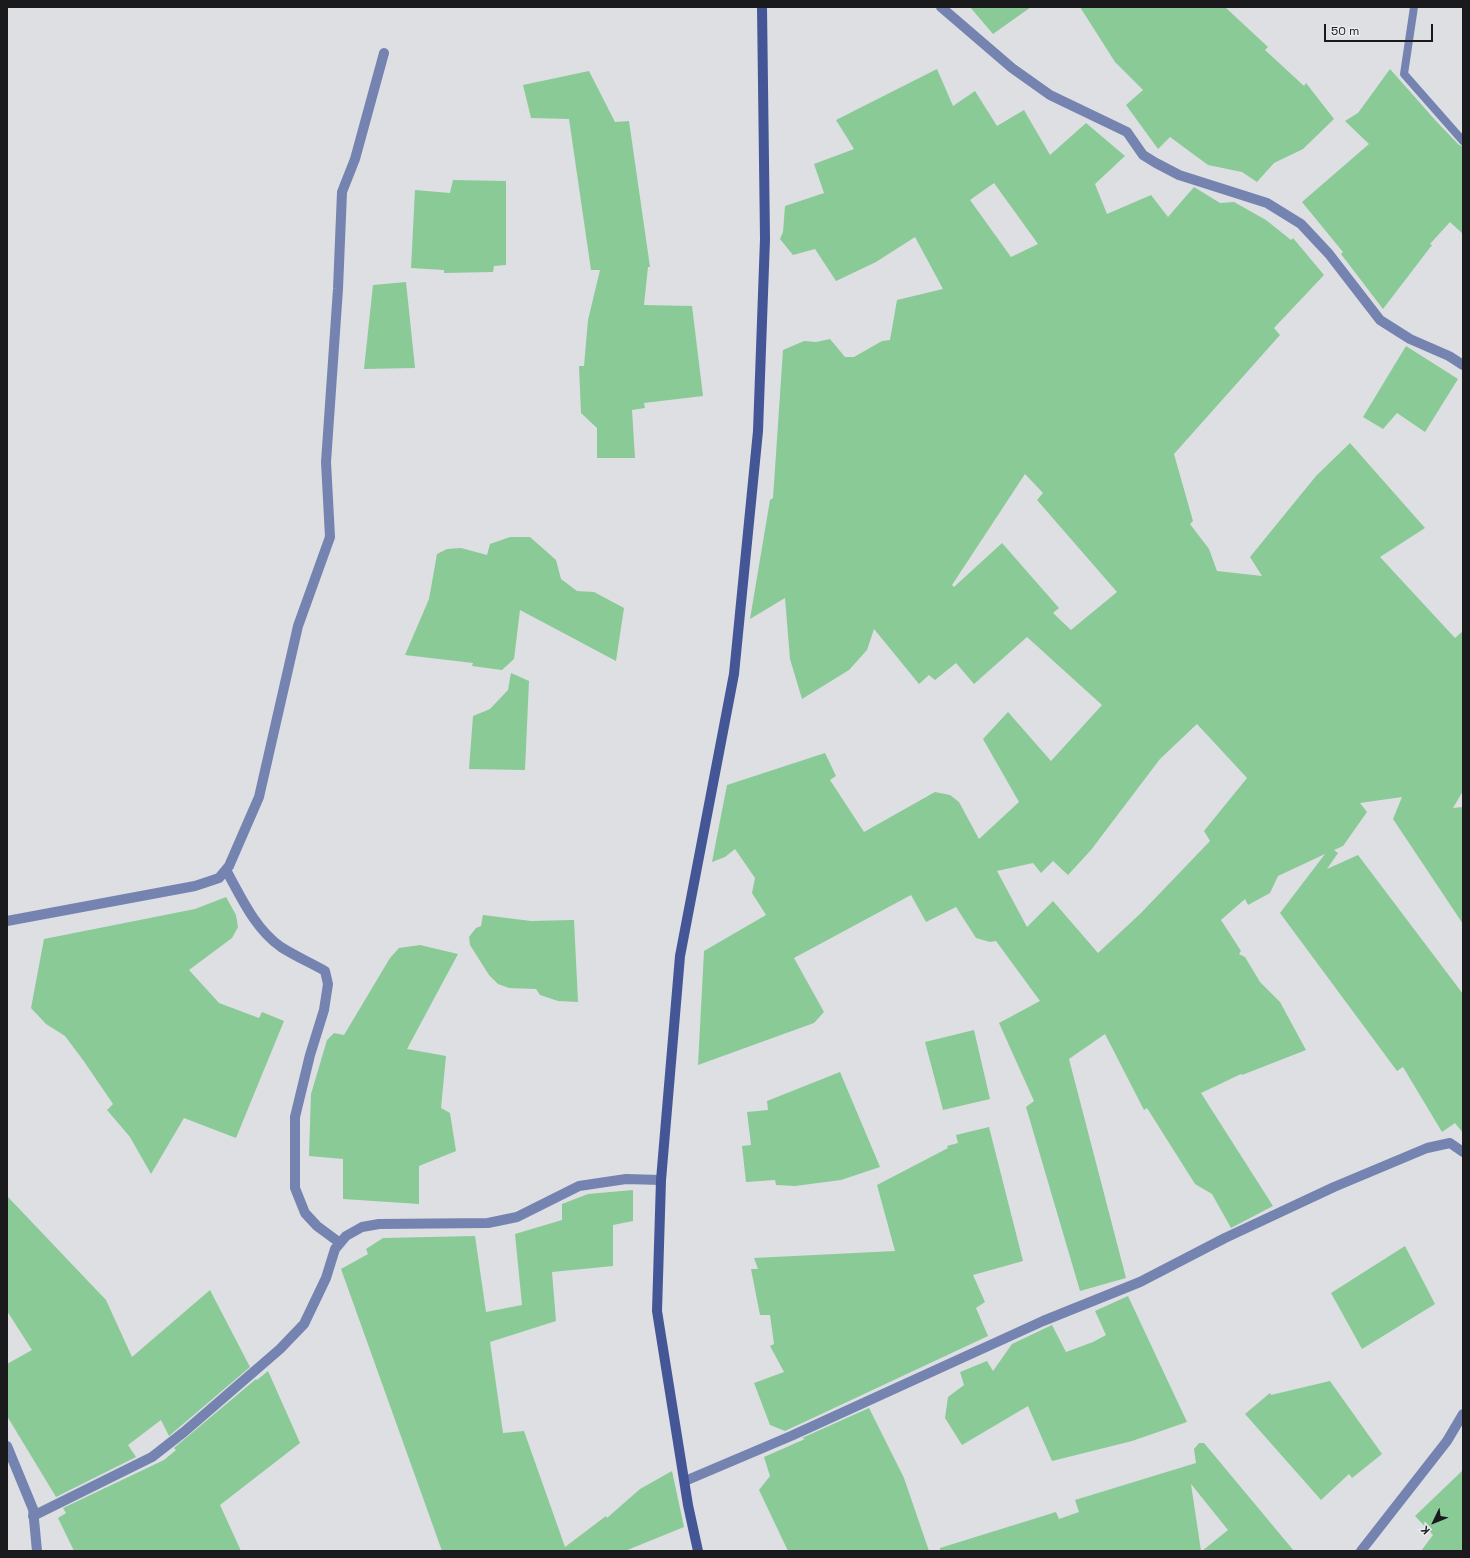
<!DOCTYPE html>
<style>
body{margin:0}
#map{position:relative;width:1470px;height:1558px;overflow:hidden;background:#dddfe3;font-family:"Space Grotesk",sans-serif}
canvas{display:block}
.frame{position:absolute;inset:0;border:8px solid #1a1a1c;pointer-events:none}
.north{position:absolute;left:1414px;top:1502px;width:40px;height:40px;-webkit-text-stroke:3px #eaecf0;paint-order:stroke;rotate:227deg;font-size:11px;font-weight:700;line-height:16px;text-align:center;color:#1a1a1c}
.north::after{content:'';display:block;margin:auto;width:14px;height:18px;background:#1a1a1c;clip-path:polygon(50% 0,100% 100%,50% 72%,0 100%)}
.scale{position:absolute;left:1324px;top:24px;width:109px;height:18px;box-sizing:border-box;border:2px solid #1a1a1c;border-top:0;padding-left:5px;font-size:12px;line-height:14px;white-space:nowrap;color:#1a1a1c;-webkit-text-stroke:3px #eaecf0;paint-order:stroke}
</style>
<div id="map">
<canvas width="1470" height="1558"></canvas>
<div class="frame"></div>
<div class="north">K</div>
<div class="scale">50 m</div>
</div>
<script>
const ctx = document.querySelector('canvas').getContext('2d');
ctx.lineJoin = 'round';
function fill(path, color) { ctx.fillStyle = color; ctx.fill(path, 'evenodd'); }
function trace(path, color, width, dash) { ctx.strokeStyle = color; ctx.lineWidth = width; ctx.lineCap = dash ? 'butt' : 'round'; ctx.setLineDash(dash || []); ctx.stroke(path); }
fill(new Path2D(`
 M970,7h61l-38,27z
 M1080,7h145l43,40 -3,3 39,36 2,-3 28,36 -31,30 -29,14 -17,19 -15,-10 -34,-7 -38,-28 -12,12 -32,-44 17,-15 -28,-28z
 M937,69l16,37 22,-15 22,35 27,-16 26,45 36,-32 39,33 -30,28 12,30 44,-19 17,22 26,-30 26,16 14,-1 32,18 25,20 2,-2 31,37 -50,53 6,7 -106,119 19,67 -3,3 19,25 8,22 45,5 -12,-19 66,-81 34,-33 75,85 -45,29 75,81 8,-7v160l-10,17 10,-1v117l-70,-105 9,-22 -42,6 7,9 -24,34 -9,4 4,3 -11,16 31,-14 105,139v139l-8,-10 -13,9 -39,-65 -6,4 -117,-158 45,-59 -47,22 -8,17 -22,12 -3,-6 -24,21 20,31 -2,3 6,3 15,25 20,20 26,48 -64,25 -1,-1 -40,19 72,113 -42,22 -19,-34 -17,-10 -48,-76 -3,2 -39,-76 -36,25 57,219 -46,13 -54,-184 8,-6 -35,-78 41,-22 -44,-60 -6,1 -14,-4 -20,-31 -30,15 -15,-27 -117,63 30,54 -10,11 -116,42 6,-114 62,-36 -14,-22 3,-15 -20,-29 -10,8 -13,5 15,-77 98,-32 11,23 -6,4 34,52 71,-40 15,3 9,7 20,37 40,-37 -36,-63 25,-27 43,49 51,-56 -75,-68 -53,47 -18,-21 -21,17 -6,-5 -10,9 -45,-55 -7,21 -18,20 -47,29 -12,-40 -5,-61 -35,21 20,-119 3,-2 10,-148 21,-9 12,1 14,-3 15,18h9l28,-16 8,-1 7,-40 46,-11 -28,-52 -39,25 -40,19 -21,-32 -22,6 -13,-16 3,-7 2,-26 39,-13 -10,-29 40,-15 -18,-29zM994,183l44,61 -27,13 -41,-57zM1025,474l18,19 -6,7 80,92 -46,38 -18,-17 6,-5 -57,-65 -48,44 -2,-2zM1197,724l50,54 -43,53 6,10 -70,73 -42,39 -45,-52 -26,26 -30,-56 36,-8 8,10 12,-12 15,14 23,-25 69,-91z
 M1390,69l46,52 23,24 4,1v88l-13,-12 -20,22 2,1 -49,64 -42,-55 2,-2 -41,-50 67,-58 -24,-23 13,-8z
 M589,71l26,51 14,-1 21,146h-2l-4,38 48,1 11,90 -59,7 1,5 -13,2 3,48h-38v-30l-16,-15 -2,-47h5l4,-46 12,-50h-9l-22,-151 -38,-1 -8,-33z
 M453,180l53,1v84l-12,1 -1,6 -49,1v-3l-33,-2 4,-78 35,3z
 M406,282l9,86 -51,1 9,-84z
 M1406,346l52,33 -33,53 -28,-19 -14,16 -20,-12z
 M510,537h20l26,23 5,19 16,12 17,1 30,16 -8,53 -96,-51 -6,49 -12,11 -30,-4 1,-3 -68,-8 24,-56 8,-45 10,-5 14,-1 26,7 3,-11z
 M511,673l18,8 -4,89 -56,-1 4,-53 17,-7 18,-19z
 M226,897l10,18 2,12 -6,11 -43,32 30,33 40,15 3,-6 22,9 -48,117 -52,-20 -33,56 -21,-37 -23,-27 6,-6 -30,-44 -18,-24 -19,-12 -15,-16 13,-69 151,-30z
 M483,915l48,6 43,-1 4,82 -20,-1 -18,-6 -4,-6 -27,-1 -11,-4 -9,-9 -19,-30 -1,-8 7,-9 5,-2z
 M420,945l38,9 -51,95 39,7 -5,52 9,5 6,38 -37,15v38l-76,-5v-40l-34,-3 2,-62 16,-54 7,-7 10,2 46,-77 9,-10z
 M974,1030l16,69 -47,11 -18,-68z
 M840,1072l40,95 -39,13 -46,6 -19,-1 -1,-5 -29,2 -4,-36 9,-1 -4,-33 21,-2 -1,-9z
 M989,1127l34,134 -50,14 12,27 -9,6 12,28 -203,95 -15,-6 -16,-42 30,-11 -14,-26 4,-2 -4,-29h-10l-9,-46h7l-4,-11 141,-7 -18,-66 71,-37 -1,-2 11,-3 -2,-8z
 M633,1190v31l-20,4v41l-61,6 4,49 -66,21 13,91 21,-2 41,116 41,-31 1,2 33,-29 32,-18 12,56 -59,24h-183l-101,-282 27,-15 -2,-5 17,-11 92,-2 11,76 36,-7 -7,-71 47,-14v-16l26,-10z
 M7,1196l99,104 26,57 78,-67 40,77 -81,69 -8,-16 -33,25 8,12 -80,40 -49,-81v-52l25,-14 -25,-39z
 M1405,1246l30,58 -73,45 -31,-56z
 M1128,1296l59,126 -55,19 -80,20 -24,-55 -66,39 -17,-27 3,-21 16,-12 -4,-13 27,-11 6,10 19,-27 40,-19 14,27 27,-10 13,-7 -11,-24z
 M268,1371l32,72 -80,62 21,46h-167l-16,-33 8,-5 -3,-5 101,-48 12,-10 -2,-2 82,-69 1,1z
 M1330,1381l52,73 -30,24 -3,-4 -28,26 -76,-86 25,-21 1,2z
 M869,1408l35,70 25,73h-141l-29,-61 11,-14 -6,-19 41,-18 -3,-1z
 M1199,1443h5l90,108h-92l26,-21 -37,-46 10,67h-261v-3l116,-36 3,7 20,-7 -4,-12 121,-37 -2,-14z
 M1463,1470v81h-42l12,-16 -18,-19z`), '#8aca97');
trace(new Path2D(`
 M1414,7l-10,67 59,67`), '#7583b0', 8);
trace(new Path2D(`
 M941,7l71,61 38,27 77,37 16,23 13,8 23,12 88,28 34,21 28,30 51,66 30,19 39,17 14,9
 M226,870c15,27 29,59 55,77 14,9 30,16 44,24l3,13 -4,26 -14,45 -15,62v71l10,25 12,13 23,17
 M7,921l188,-35 24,-8 10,-12 30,-69 39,-171 32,-89 -4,-75 12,-173 4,-97 13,-33 29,-106
 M7,1446l26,63 4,42
 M685,1481l106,-45 252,-115 97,-39 85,-44 109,-51 93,-39 23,-5 13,9
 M33,1516l119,-59 32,-25 96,-83 24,-25 22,-46 9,-29 11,-13 16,-9 17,-3 109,-1 29,-6 62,-31 47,-7 35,1
 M1361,1551l86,-110 16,-27`), '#7583b0', 10);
trace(new Path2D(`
 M698,1551l-10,-46 -31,-194 4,-131 19,-224 54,-282 24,-243 7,-192 -3,-232`), '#455697', 10);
</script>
